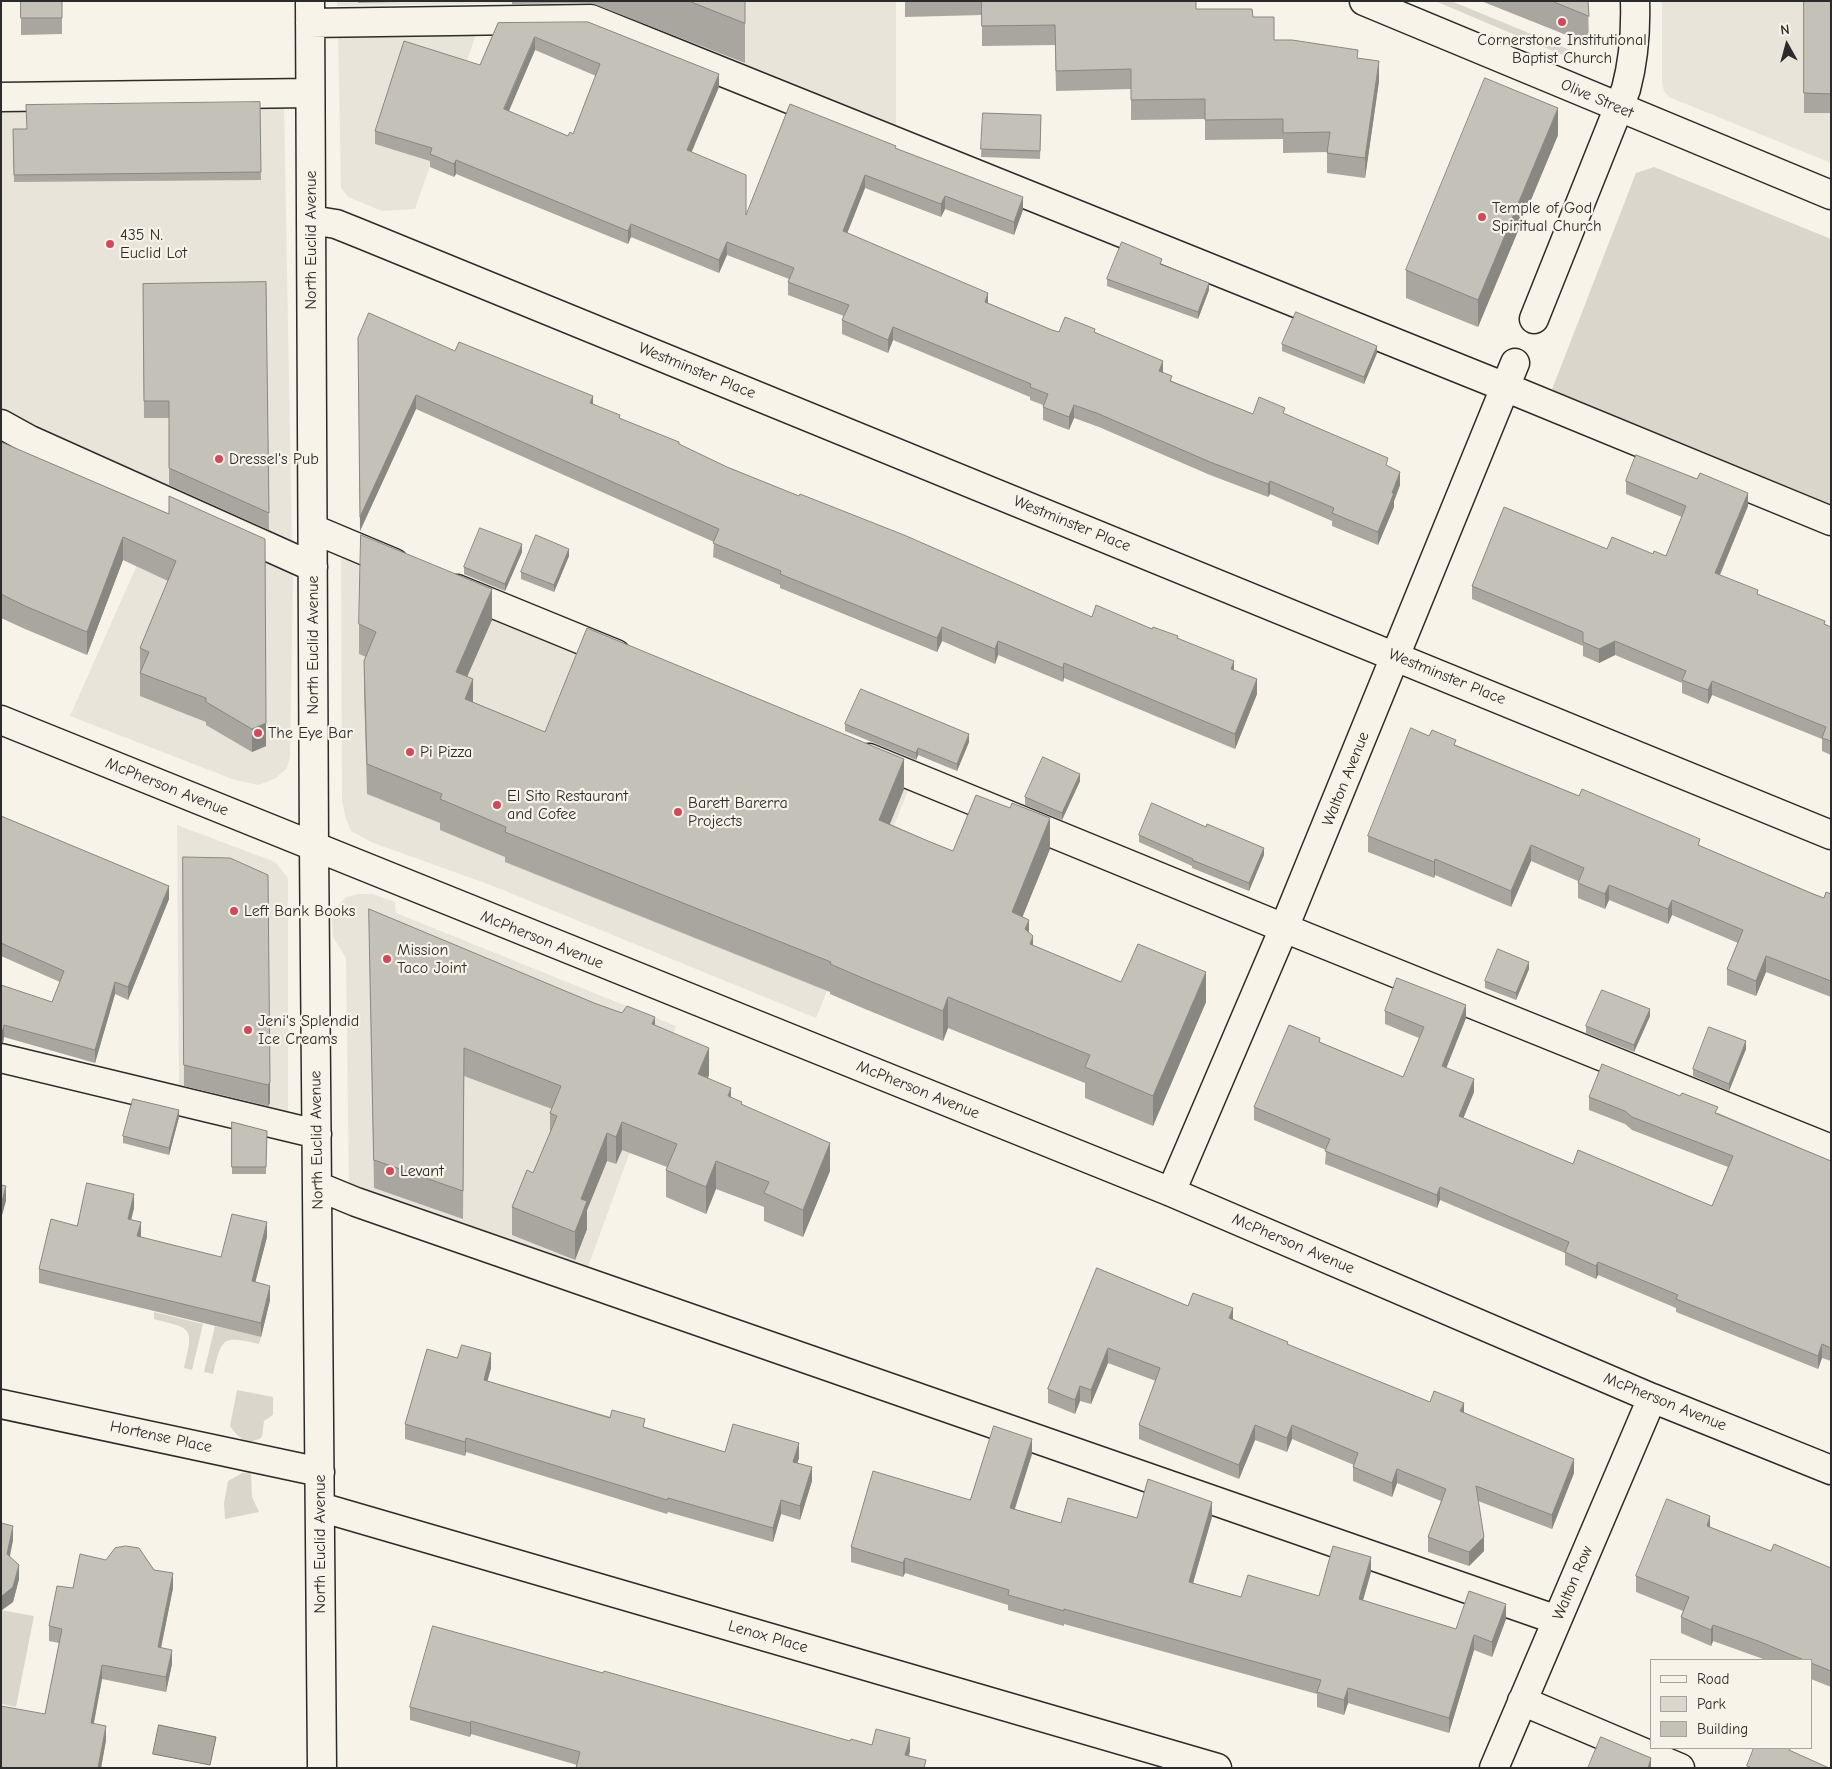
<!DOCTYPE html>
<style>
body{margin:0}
#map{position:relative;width:1832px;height:1769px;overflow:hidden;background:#f7f3e8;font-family:"Comic Neue",sans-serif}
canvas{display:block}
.frame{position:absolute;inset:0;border:2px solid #2b2b2b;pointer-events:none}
.legend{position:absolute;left:1650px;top:1659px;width:162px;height:90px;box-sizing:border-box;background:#f7f3e8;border:1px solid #a5a39c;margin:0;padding:6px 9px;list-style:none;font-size:15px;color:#2b2b2b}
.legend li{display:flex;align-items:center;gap:10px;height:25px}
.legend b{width:25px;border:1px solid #a5a39c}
.north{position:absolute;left:1762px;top:20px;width:50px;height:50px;-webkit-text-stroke:4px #f7f3e8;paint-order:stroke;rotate:353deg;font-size:14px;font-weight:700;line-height:20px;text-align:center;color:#2b2b2b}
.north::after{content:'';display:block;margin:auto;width:18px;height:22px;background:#2b2b2b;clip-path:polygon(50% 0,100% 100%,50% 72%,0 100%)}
</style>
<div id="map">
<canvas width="1832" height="1769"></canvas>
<div class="frame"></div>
<ul class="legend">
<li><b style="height:6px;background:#f7f3e8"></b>Road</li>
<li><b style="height:14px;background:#dad6cc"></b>Park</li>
<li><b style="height:14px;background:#c4c1b9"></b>Building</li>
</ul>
<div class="north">N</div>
</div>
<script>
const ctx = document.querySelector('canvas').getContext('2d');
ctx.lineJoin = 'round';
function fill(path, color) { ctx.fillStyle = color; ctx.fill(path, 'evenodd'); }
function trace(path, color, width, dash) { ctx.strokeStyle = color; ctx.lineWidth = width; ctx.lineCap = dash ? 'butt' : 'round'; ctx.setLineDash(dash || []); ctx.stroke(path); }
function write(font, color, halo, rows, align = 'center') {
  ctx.font = font + ' "Comic Neue",sans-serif'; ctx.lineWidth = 4.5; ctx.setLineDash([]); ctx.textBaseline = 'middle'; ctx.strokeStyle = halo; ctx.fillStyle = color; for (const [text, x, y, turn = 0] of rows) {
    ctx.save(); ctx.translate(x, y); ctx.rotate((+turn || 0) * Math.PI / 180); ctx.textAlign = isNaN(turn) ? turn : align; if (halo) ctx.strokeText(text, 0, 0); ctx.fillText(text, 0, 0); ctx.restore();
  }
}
fill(new Path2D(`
 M337,1h559v126l-306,-125 -253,4z
 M1662,1h169v162l-162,-66 -5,-6 -2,-8z
 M338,29h140l-63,180 -33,2 -34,-14 -7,-9z
 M284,105l8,442 -291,-132v-307z
 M160,513l133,58 -3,186 -3,11 -11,10 -18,7 -26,-6 -162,-63z
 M341,548l571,233 -96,237 -323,-132 -122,-44 -20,-11 -5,-12 -4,-19z
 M177,825l98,37 13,16v240l-109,-28z
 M358,894h15l22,8 1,11 280,113 -91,249 -236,-85 -3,-232 -13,-21 -1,-18 4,-11 10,-11z`), '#e8e4da');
fill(new Path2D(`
 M1435,1h16l124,51 -3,7z
 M1654,167l177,72v269l-280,-116 85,-219z
 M154,1312l49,12 -11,46 -8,-2c10,-41 9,-39 -30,-49z
 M215,1326l46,11 -2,7c-38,-9 -37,-6 -46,30l-9,-2z
 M237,1390l36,7v18l-9,6 -2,16c-14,10 -24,1 -32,-11z
 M251,1472l1,25 7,15 -34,7 -1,-16 4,-22 14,-8z
 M1,1610l33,6 -18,91 -15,-3z`), '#dad6cc');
const water = new Path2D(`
 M159,1725l57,12 -6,28 -57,-11z`);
fill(water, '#afaca4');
trace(water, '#7a7874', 1);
const minor = new Path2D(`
 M310,1l4,846 8,921
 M1364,1l467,194
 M310,23l281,-4 914,368 326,134
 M1,97l309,-4
 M311,220l25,4 25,10 1470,601
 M1534,319l92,-230c8,-30 10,-57 9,-88
 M1,424l29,16 283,127
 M313,529l81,34
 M457,589l159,65
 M1,720l1170,472 481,206 179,72
 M869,758l415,170 547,221
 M1,1058l316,76
 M317,1186l39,16 1201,418
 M1171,1192l113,-264 231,-565
 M1,1404l319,68
 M320,1507l897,261
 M1522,1701l158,67
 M1494,1768l158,-370`);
trace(minor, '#2b2b2b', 31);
trace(minor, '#f7f3e8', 28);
fill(new Path2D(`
 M21,1h41v33l-41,1z
 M358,1h88l-88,2z
 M512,1h233v62l-154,-60 -79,1z
 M905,1h291v8l57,8 21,23 84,18 21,23 -14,97 -38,-5v-21l-44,1v-14l-78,1v-21l-74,1v-31l-75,2 -1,-46 -73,1v-31l-77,2z
 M1481,1h107l1,43z
 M1804,1h27v112h-27z
 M498,23l221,64 -28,65 55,63 150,-67 127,62 -9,25 -69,-26 -4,8 -76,-29 -18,45 141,70 64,27 7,2h36l68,41 9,8 81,33h32l103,52 12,19 -6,16v6l-16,38 -46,-19v-5l-62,-27 -2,3 -58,-22 -111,-48 -25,-9 -5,12 -26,-10v-15l-13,-5v-3l-137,-57 -5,13 -46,-19v-14l2,-4 -56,-21v-13l1,-3 -62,-24 -8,18 -88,-36 -3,7 -172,-70 -2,3 -24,-10v-6l-55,-17v-13l105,-66zM535,50l61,26 -23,58 -5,2 -59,-25z
 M260,102l1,78 -247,2 -1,-53h14z
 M983,113l58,2 -1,44 -59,-2z
 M1558,135l-80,192 -72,-29v-28z
 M1107,279l102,11 -11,29 -91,-33z
 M266,282l3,248 -100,-45v-67h-25l-1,-134z
 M358,338l235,66 27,15 59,25 48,23 365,150 60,12 26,9 56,32 23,24 -22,55 -171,-71 -1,4 -65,-27 -3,9 -53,-23 -5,11 -157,-64v-3l-67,-28 1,-15 -298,-133 -56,122z
 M1282,344l95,9 -13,31 -82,-33z
 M1,442l168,72 97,232 -14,6 -46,-27v-3l-66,-26v-23l1,-2h-1v-23l28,-67 -45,-21 -36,95 -62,-26 -24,-11z
 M1626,481l122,25 -28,69 38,19 73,33v128l-9,-4v-12l-110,-44 -4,9 -26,-11v-10l-67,-28 -16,8 -16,-7v-10l-111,-47v-13l181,-32 13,2 16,-39 -56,-23z
 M522,552l-17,39 -41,-17v-7z
 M569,556l-15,36 -33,-13v-7z
 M492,620l-25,57 6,25 72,30 359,57 -14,35 38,17 25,10 97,-2 -28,68 7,16 4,13 88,36 85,20 -53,124 -68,-28v-15l-137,-55 -5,13 -78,-32 -35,-15v-2l-325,-130v-5l-65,-27v-7l-73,-29 -3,-103v-30l2,-4 -7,-3v-30z
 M845,724l124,18 -12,29 -39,-16 -2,5 -71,-29z
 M1429,736l27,9 244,101 124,52 7,-4v103l-65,-25 -10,24 -29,-11v-16l11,-26 -66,-28 -4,9 -59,-24 -4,9 -27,-11v-17l-47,-20 -20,46 -76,-32 -1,3 -66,-26v-16z
 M1080,781l-18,39 -37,-15v-8z
 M1,816l168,83 -41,101 -13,-6 -20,69 -91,-26 -1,6h-2v-58l51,17 8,-20 -59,-26z
 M1139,835l125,20 -15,36 -57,-23v-2l-53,-24z
 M183,857l85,18 2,228 -2,3 -84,-20z
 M369,909l225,94 61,22 54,50 -1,3 23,20 99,73 -27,66 -39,-16v-14l-48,-18 -10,25 -40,-17v-27l1,-3 -45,-17 -6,14 -9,-3 -20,49v19l-12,31 -63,-25v-28l21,-34 17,-41v-19l2,-4 -88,-33 -1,143 -89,-31z
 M1529,969l-13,31 -31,-12v-7z
 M1385,1011l81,7 -20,50 28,24 -11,26 110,46 139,42 16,-39 -96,-37 -7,-6 -36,-14v-13l129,16 113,48v200l-9,-3 -4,11 -142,-57v-4l-78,-33 -2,4 -31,-14v-12l-125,-53 -3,8 -112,-44 1,-14 -72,-30v-13l66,-65 83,35 16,-39 -34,-14z
 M1650,1016l-16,36 -48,-19v-7z
 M1746,1049l-17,42 -36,-15v-7z
 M179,1117l-10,38 -46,-12v-7z
 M232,1122l35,9 -1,43h-34z
 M134,1208l-3,11 9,18 81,20 46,-20 -12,45 15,18 -9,37 -222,-54v-14l38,-43z
 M1097,1268l91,38 45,13 55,26 142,57 34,11 110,60 -22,56 -74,-28 6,50 -15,15 -41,-14v-15l13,-36 -44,-18 -5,14 -39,-16v-14l1,-2 -62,-26 -5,13 -32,-12 -16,39 -100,-40v-14l17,-44 -48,-18 -17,41 -11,-3 -5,13 -27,-11v-14z
 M491,1368l-4,13 158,46 80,25 74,6 -2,5 15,18 -12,39 -19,-6 -8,28 -105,-30 -1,2 -201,-62 -1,4 -60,-17v-15z
 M1032,1454l-17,55 46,14 76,-5 75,-1 -19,66 48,14 78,-1 52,-24 -8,28 93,29 50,-10 -14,38 -18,-7 -25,83 -101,-30 -4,12 -27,-8v-13l-253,-70v2l-56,-16v-5l-103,-32 -2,4 -52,-15v-15l119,-47z
 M1,1523l12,17 -3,16 9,23 -6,23 -11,8h-1z
 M1710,1527l61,24 60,17v119l-20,-8v-19h-45l-53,-19 -2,5 -30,-13v-16l2,-6 -47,-19v-16z
 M154,1570l19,18 -12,60 11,16 -6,28 -64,-13 -8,44 12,17 -5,28h-100l44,-54 14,-71 -10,-2v-15l24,-38z
 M410,1707l440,34 60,10 -1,4 17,13 -349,-3 -106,-31 -1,3 -60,-17z`), '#a9a69f');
fill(new Path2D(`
 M535,37v13l-31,72v-13z
 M1379,61v20l-14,97v-20z
 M719,74v13l-32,76v-13z
 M1558,108v27l-80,192v-27z
 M456,160v14l-2,3v-13z
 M865,175v13l-22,56v-13z
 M945,196v13l-4,8v-13z
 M1023,197v13l-9,25v-13z
 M631,224v13l-3,7v-13z
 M727,242v13l-8,18v-13z
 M1209,283v7l-11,29v-7z
 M988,293v13l-3,-4z
 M893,327v13l-5,13v-13z
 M1377,346v7l-13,31v-7z
 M1163,361v13l-4,-3z
 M416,395v14l-56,122v-14z
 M593,396v15l-3,-8z
 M1074,405v13l-5,12v-13z
 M1400,472v13l-6,16v6l-16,38v-13l14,-39z
 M1270,481v13l-2,3v-13z
 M1748,493v13l-33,80v-13z
 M123,537v23l-36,95v-23z
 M522,544v8l-17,39v-7z
 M569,549v7l-15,36v-7z
 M492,589v31l-36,82v-30z
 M942,627v14l-5,11v-14z
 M998,641v14l-3,9v-15z
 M1615,641v14l-16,8v-14z
 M1234,661v15l-3,-7z
 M1064,663v15l-1,4v-14z
 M473,679v30l-8,-10z
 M1257,679v15l-22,55v-15z
 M1712,681v14l-4,9v-14z
 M266,723v23l-14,6v-23z
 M969,734v8l-12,29v-7z
 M918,748v7l-2,5v-7z
 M904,759v30l-25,61v-30z
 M1080,774v7l-18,39v-7z
 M1050,818v31l-38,94v-31z
 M1531,845v16l-20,46v-16z
 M1264,848v7l-15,36v-8z
 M1435,859v16l-1,3v-16z
 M1609,885v15l-4,9v-15z
 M169,886v13l-41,101v-13z
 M1672,900v15l-4,9v-15z
 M1029,920v30l-4,-21z
 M1033,936v30l-3,-22z
 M1766,956v16l-10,24v-15z
 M1529,962v7l-13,31v-7z
 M1206,972v30l-53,124v-30z
 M115,982v12l-20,69v-13z
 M948,997v31l-5,13v-30z
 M1466,1005v13l-24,61v-13z
 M1650,1009v7l-16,36v-7z
 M655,1017v28l-3,-21z
 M4,1025v12l-1,6h-2v-13z
 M1746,1041v8l-17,42v-7z
 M709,1048v27l-11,26v-27z
 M1474,1079v13l-15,37v-13z
 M270,1082v21l-2,3v-21z
 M731,1088v27l-3,-19z
 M179,1110v7l-10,38v-7z
 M622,1122v28l-6,14v-27z
 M607,1133v28l-20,49v19l-12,31v-28l6,-33z
 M830,1143v28l-27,66v-27z
 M716,1161v28l-10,25v-27z
 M6,1186v15l-5,18v-14z
 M1440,1187v13l-3,8v-13z
 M134,1194v14l-6,25v-14z
 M141,1222v14l-4,15v-15z
 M267,1222v15l-15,58v-14z
 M1598,1262v13l-2,4v-13z
 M270,1286v14l-9,37v-14z
 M1233,1308v15l-4,-5z
 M1822,1344v14l-4,11v-13z
 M1108,1348v15l-17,41v-14z
 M491,1353v15l-7,26v-14z
 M1080,1386v15l-5,13v-14z
 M1464,1403v14l-4,-6z
 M1255,1425v15l-16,39v-14z
 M1292,1425v14l-5,13v-14z
 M466,1438v14l-1,4v-14z
 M1032,1439v15l-22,69v-15z
 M799,1443v15l-6,18v-14z
 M1574,1459v14l-22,56v-14z
 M812,1467v14l-12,39v-14z
 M1397,1469v14l-5,14v-14z
 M781,1500v14l-8,28v-14z
 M1212,1502v15l-23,80v-15z
 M1710,1516v16l-3,-6z
 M13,1526v14l-6,28v-14z
 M1484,1537v14l-15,15v-14z
 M1371,1557v15l-12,42v-15z
 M905,1558v15l-2,4v-14z
 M19,1565v14l-6,23 -11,8v-14z
 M173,1573v15l-15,74v-15z
 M1506,1604v15l-14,38v-15z
 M1713,1625v16l-2,5v-16z
 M1474,1635v15l-25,83v-15z
 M172,1650v14l-6,28v-15z
 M102,1665v14l-11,58v-14z
 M1348,1688v15l-4,12v-15z
 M471,1721v13l-1,3v-14z
 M106,1726v14l-5,28h-3z
 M910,1738v13l-5,17v-13z
 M1651,1758v10h-3z`), '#898782');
const building = new Path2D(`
 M21,1h41v17h-41z
 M689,1h56v22z
 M982,1h214v8h56l1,8h21v23h18l66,10 -1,8 22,3 -14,97 -38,-5 3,-21 -47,1v-14l-78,1v-21l-74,1v-31l-75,2 -1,-46 -73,1z
 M1552,1h36l1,15z
 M1804,1h27v93l-27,-1z
 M588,22l131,52 -32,76 59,25v40l44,-111 106,42 -1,2 128,49 -9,25 -69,-26 -4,8 -76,-29 -22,56 145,62 -3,9 67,28 7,2 6,-15 30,12 -1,3 69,29 -4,10 13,5 -2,5 83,33 6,-17 26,11 -2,5 105,45 -2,7 14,7 -8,21h2l-16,39 -46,-19 2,-5 -64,-27 -2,3 -58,-22 -111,-48 -25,-9 -5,12 -26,-10 5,-13 -18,-7 1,-3 -138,-57 -5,13 -46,-20 7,-15 -61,-23 6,-14 -67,-26 -8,18 -88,-36 -3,7 -172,-71 -2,4 -24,-10 2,-6 -57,-17 29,-90 76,24 18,-42zM535,37l65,27 -27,70 -3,-2 -2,4 -64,-27z
 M1485,78l73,30 -80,192 -72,-30z
 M260,102l1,70 -247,3 -1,-46h14l-1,-24z
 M983,113l58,2 -1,36 -59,-2z
 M1122,242l40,17 -2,5 49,19 -11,29 -91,-33z
 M266,282l3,231 -100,-45v-67h-25l-1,-117z
 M1296,312l81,34 -13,31 -82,-33z
 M369,313l86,38 4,-9 134,54 -3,7 30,12 -1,3 60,24v2l48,23 72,29 1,-2 104,41 188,82 4,-12 56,24 1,-2 25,9 -1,2 57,23 -3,8 26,10 -22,55 -171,-71 -1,5 -65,-27 -3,8 -53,-22 -5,11 -157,-64 1,-3 -68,-28 6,-14 -303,-134 -56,122 -2,-179z
 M1,442l168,72v-18l96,43 1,184 -14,6 -46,-27v-4l-66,-25 9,-21 -9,-4 36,-87 -53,-24 -36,95 -62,-26 -24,-12z
 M1636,455l61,24 3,-6 48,20 -33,80 43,17 -1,4 68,27 -1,3 7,3v114l-9,-3 4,-11 -114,-46 -4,9 -26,-10 4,-9 -71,-30 -16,8 -16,-7v-10l-111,-46 32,-79 103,42 5,-12 41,17 1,-3 12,5 20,-50 -60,-25z
 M480,528l42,16 -17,40 -41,-17z
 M361,535l131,54 -36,83 17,7 -8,20 80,33 42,-104 317,131 -25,61 49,21 25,10 23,-56 34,13 2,-5 38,15 -38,94 17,8 -4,9 8,7 -3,8 91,38 17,-38 68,28 -53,124 -68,-29 5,-12 -142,-58 -5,14 -78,-32 -35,-15 1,-2 -326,-130 1,-5 -66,-28 2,-5 -75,-30 -3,-103 12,-29 -17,-8z
 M536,535l33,14 -15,36 -33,-13z
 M861,689l108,45 -12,30 -39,-16 -2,5 -71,-29z
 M1411,728l18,8 3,-6 24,10 -2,5 125,51 3,-7 118,50 -2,6 115,49 11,4 2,-6 5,2v87l-65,-25 -10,25 -29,-12 16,-39 -71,-30 -4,9 -59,-24 -4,9 -27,-11 6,-15 -53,-23 -20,46 -76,-32 -1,3 -66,-26z
 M1043,757l37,17 -18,39 -37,-16z
 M1152,803l54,24 1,-3 57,24 -15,35 -57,-23 1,-1 -54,-24z
 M1,816l168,70 -41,101 -13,-5 -20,68 -91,-25 -1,5h-2v-45l51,17 12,-31 -63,-28z
 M183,857l47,1 38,17 2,207 -2,3 -84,-20z
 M369,909l225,94 28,10 5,-7 28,11 -3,7 57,24 -11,26 33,14 -3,8 14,6 -1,2 89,39 -27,67 -39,-17 5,-11 -53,-21 -10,26 -40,-17 11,-26 -55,-22 -6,15 -9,-4 -26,66 6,2 -12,31 -63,-25 15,-37 6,3 24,-57 -7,-3 11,-27 -97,-38 -1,143 -89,-31z
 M1498,949l31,13 -13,31 -31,-12z
 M1397,978l69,27 -24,61 32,13 -15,37 114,48 5,-14 134,56 21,-50 -101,-39 -7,-6 -36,-14 13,-33 78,32 2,-3 36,14 -3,6 116,48v187l-9,-4 -4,12 -142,-57 2,-4 -80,-33 -2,4 -31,-14 4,-10 -129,-55 -3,8 -112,-44 5,-12 -76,-32 35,-82 31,13 -1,4 84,35 21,-50 -39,-16z
 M1602,990l48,19 -16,36 -48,-19z
 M1709,1027l37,14 -17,43 -36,-15z
 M133,1099l46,11 -10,38 -46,-12z
 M232,1122l35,9 -1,36h-34z
 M87,1183l47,11 -6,25 13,3 -4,14 84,21 11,-43 35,8 -15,59 18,5 -9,37 -222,-54 12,-50 26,7z
 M1,1185l5,1 -5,19z
 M1097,1268l91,38 5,-13 40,15 -4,10 59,24 -1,2 143,58 4,-11 30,12 -4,8 114,48 -22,56 -76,-29 8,51 -15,15 -41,-15 18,-48 -49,-20 -5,14 -39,-16 5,-14 -66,-28 -5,13 -32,-13 -16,40 -100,-40 21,-57 -52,-20 -17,42 -11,-4 -5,14 -27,-11z
 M462,1345l29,8 -7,27 126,38 2,-8 33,9 -2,8 82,25 8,-28 66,19 -6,19 19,5 -12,39 -19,-6 -8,28 -105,-30 -1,2 -201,-62 -1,4 -60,-18 22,-75 30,9z
 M994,1426l38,13 -22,69 51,15 7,-25 69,20 11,-39 64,23 -23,80 52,15 7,-22 71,21 14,-50 38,11 -12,42 97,30 13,-38 37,13 -14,38 -18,-7 -25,83 -101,-30 -4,12 -27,-8 4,-12 -257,-71v2l-56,-16 1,-5 -104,-32 -2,5 -52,-16 22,-76 97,29z
 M1667,1499l43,17 -3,10 64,25 3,-7 57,24v103l-20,-8v-3h-7l-46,-19 -45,-16 -2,5 -30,-13 8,-20 -53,-21z
 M1,1523l12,3 -6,28 12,11 -6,22 -11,9 -1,-1z
 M126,1546l13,2 15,22 19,3 -15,74 14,3 -6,27 -64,-12 -11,58 15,3 -8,42h-97v-62l44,8 17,-85 -13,-3 8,-40 16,2 7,-34 26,6 9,-12z
 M433,1626l170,47 1,-2 246,70 1,-2 21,6 4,-16 34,9 -5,17 21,5 -2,8h-348l4,-16 -109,-31 -1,2 -60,-16z
 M1601,1737l50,21 -3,10h-60z
 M1754,1748h36l-1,2 40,18h-77l-5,-2z`);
fill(building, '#c4c1b9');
trace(building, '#898782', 1);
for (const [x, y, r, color] of [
 [1562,22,5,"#d1495b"],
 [1482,217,5,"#d1495b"],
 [110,244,5,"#d1495b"],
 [219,459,5,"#d1495b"],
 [258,733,5,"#d1495b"],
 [410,752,5,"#d1495b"],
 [497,805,5,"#d1495b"],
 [678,812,5,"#d1495b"],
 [234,911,5,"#d1495b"],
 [387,959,5,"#d1495b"],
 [248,1030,5,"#d1495b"],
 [390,1171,5,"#d1495b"]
]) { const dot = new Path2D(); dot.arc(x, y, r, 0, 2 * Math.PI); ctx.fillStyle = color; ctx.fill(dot); trace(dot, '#f7f3e8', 2); }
write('16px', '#2b2b2b', '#f7f3e8', [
 ["Cornerstone Institutional",1562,40,"center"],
 ["Baptist Church",1562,58,"center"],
 ["Temple of God",1492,208],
 ["Spiritual Church",1492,226],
 ["435 N.",120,235],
 ["Euclid Lot",120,253],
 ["Dressel's Pub",229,459],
 ["The Eye Bar",268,733],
 ["Pi Pizza",420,752],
 ["El Sito Restaurant",507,796],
 ["and Cofee",507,814],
 ["Barett Barerra",688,803],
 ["Projects",688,821],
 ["Left Bank Books",244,911],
 ["Mission",397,950],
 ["Taco Joint",397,968],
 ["Jeni's Splendid",258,1021],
 ["Ice Creams",258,1039],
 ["Levant",400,1171]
], 'left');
write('16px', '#2b2b2b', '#f7f3e8', [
 ["Olive Street",1597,99,23],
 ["North Euclid Avenue",311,240,-90],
 ["Westminster Place",697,371,22],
 ["Westminster Place",1072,524,22],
 ["North Euclid Avenue",313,645,-90],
 ["Westminster Place",1447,677,22],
 ["Walton Avenue",1346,779,-68],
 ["McPherson Avenue",167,787,22],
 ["McPherson Avenue",542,940,22],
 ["McPherson Avenue",918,1090,22],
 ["North Euclid Avenue",317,1140,-91],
 ["McPherson Avenue",1293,1244,23],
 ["McPherson Avenue",1665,1402,22],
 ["Hortense Place",161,1437,12],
 ["North Euclid Avenue",320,1544,-90],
 ["Walton Row",1573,1583,-67],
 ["Lenox Place",768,1637,16]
]);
</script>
